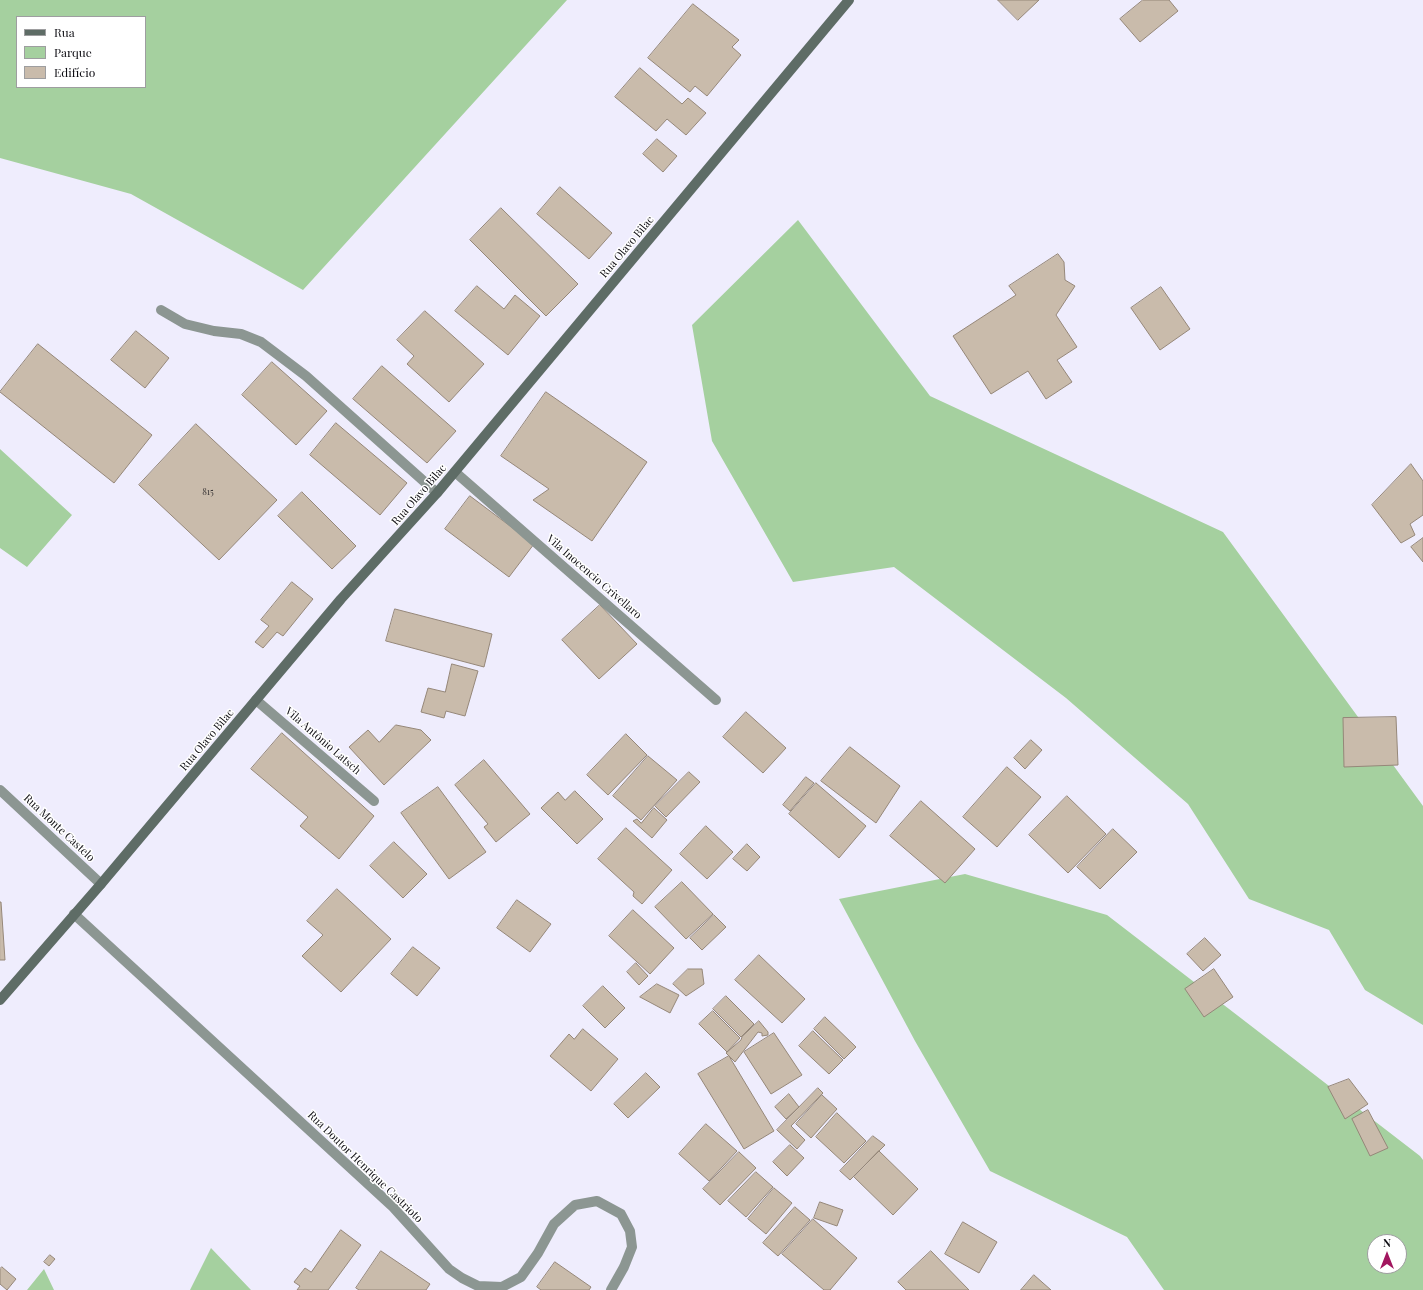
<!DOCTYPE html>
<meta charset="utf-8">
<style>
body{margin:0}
#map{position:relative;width:1423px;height:1290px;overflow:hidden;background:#efedfd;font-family:"Playfair Display",serif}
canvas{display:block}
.legend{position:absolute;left:16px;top:16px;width:130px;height:72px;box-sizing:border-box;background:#fff;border:1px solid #9e9ea0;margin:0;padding:5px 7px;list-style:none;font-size:12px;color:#0d0c12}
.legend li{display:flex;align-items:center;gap:8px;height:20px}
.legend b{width:20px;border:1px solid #9e9ea0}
.north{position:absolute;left:1367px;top:1234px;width:40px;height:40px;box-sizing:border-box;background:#fff;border:1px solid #9e9ea0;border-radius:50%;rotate:0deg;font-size:11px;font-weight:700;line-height:16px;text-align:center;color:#0d0c12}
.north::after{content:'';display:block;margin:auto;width:14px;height:18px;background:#a2165f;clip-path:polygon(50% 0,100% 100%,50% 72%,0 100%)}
</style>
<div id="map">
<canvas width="1423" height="1290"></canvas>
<ul class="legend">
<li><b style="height:5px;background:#5e6c66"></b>Rua</li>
<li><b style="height:11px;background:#a5d09f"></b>Parque</li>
<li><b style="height:11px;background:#c9bbab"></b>Edifício</li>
</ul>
<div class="north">N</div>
</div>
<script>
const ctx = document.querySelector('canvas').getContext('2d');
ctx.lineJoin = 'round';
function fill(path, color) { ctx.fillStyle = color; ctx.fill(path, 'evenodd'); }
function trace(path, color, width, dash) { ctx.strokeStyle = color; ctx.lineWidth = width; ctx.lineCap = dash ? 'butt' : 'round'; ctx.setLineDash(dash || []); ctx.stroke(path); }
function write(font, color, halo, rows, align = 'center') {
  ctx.font = font + ' "Playfair Display",serif'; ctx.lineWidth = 3; ctx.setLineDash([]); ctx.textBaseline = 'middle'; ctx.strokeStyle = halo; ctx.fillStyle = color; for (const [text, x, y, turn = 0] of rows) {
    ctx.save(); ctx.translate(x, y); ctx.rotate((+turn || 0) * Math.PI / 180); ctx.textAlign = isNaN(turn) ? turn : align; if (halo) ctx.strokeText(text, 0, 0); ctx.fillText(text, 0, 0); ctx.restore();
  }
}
fill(new Path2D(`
 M0,0h567l-264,290 -172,-96 -131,-36zM17,17h128v70h-128z
 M798,220l132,176 293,136 200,274v219l-58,-35 -36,-60 -80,-31 -61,-95 -122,-106 -172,-131 -101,15 -81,-141 -20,-116z
 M0,449l72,66 -45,52 -27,-19z
 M965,874l142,41 313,241 3,4v130h-259l-37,-53 -137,-66 -75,-130 -76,-142zM1375,1242h24v24h-24z
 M211,1248l40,42h-61z
 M44,1269l10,21h-27z`), '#a5d09f');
const building = new Path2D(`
 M998,0h41l-21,20z
 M1143,0h26l9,11 -38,31 -20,-23z
 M693,4l46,36 -7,7 9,8 -34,41 -12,-10 -5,6 -42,-34z
 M640,68l42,36 6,-6 18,15 -20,22 -19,-16 -11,12 -41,-34z
 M657,139l20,17 -14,16 -20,-18z
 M560,187l52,46 -23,26 -52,-45z
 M501,208l77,76 -32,32 -76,-76z
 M1058,254l6,8 1,18 10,6 -19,29 21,32 -20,13 15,22 -26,17 -18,-28 -37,23 -38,-58 63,-41 -7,-9z
 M477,286l27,23 11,-14 25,21 -32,39 -53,-44z
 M1161,287l29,42 -30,21 -29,-42z
 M425,311l59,53 -35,38 -42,-38 7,-8 -17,-16z
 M136,331l33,27 -24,30 -34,-28z
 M38,344l114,91 -38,48 -114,-91z
 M272,362l55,49 -31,34 -54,-50z
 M382,366l74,65 -29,32 -74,-64z
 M546,392l101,70 -55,79 -59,-41 16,-11 -48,-33z
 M336,423l71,60 -27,32 -70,-60z
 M196,424l81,76 -58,60 -80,-75z
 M1411,464l12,17v34l-13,9 5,11 -14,8 -29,-38z
 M302,492l54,54 -24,23 -54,-53z
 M470,496l64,48 -25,33 -64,-48z
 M1423,538v24l-12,-15z
 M292,582l21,17 -30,37 -6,-4 -14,16 -8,-6 14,-16 -8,-6z
 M600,605l37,39 -38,35 -37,-39z
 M395,609l97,25 -8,33 -98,-26z
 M452,664l26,7 -13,45 -19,-5 -2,7 -23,-6 7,-24 17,4z
 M746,712l40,36 -23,25 -40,-36z
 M1396,717l2,48 -54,2 -1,-49z
 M396,725l25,5 10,10 -47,45 -35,-38 19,-17 11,12z
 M282,733l92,83 -35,43 -39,-33 8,-9 -57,-48z
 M626,734l21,21 -39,40 -21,-20z
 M1031,740l11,10 -17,19 -11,-11z
 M850,747l50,39 -24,37 -55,-42z
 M648,756l29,24 -36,40 -28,-24z
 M484,760l46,54 -34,28 -12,-15 4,-3 -33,-39z
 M1007,767l34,30 -44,50 -34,-30z
 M689,772l11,10 -34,35 -11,-11z
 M806,777l8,6 -24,28 -7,-6z
 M816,783l50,43 -27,32 -50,-44z
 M438,787l48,65 -37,27 -48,-66z
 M575,791l28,28 -26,25 -36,-36 17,-16 7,8z
 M1067,796l39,38 -38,39 -39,-38z
 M921,801l54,48 -30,34 -55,-47z
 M654,808l13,12 -15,18 -19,-17 4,-2 4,4z
 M706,826l27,26 -26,27 -27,-25z
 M626,828l46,42 -30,34 -9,-8 1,-4 -36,-33z
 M1113,829l24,23 -37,37 -23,-22z
 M394,842l33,32 -24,24 -33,-32z
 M747,844l13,13 -13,14 -14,-12z
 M682,882l31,32 -27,25 -31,-32z
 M337,889l54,50 -50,53 -39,-36 21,-21 -16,-14z
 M517,900l34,24 -21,28 -33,-24z
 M0,902h1l4,58h-5z
 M633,910l41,38 -24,26 -41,-38z
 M714,915l12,12 -24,23 -12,-12z
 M1205,938l16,17 -18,16 -16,-17z
 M413,947l27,21 -23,28 -26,-22z
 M759,955l46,44 -23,24 -47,-43z
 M636,963l12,13 -9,9 -12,-13z
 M688,969h14l2,15 -18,12 -13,-12z
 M1214,969l19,28 -29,20 -19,-28z
 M657,984l22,11 -9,18 -30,-16z
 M603,986l22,22 -20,20 -22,-22z
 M726,996l28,28 -13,13 -28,-28z
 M713,1011l27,27 -13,14 -28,-28z
 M825,1017l31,30 -12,12 -30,-30z
 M759,1021l9,11v3l-6,1v-3l-4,-1 -23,30 -9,-9 15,-13 1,-3z
 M583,1029l35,30 -27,32 -41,-35 19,-22 5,5z
 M813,1031l30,29 -14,14 -30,-28z
 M774,1033l28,42 -31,19 -27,-42z
 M729,1056l45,75 -30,18 -46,-75z
 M646,1073l14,14 -32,31 -14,-14z
 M1349,1079l19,25 -23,15 -17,-32z
 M818,1088l5,5 -32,33 14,14 -8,9 -20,-19z
 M789,1094l10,13 -13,12 -11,-12z
 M822,1095l15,14 -26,29 -15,-14z
 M1368,1110l20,38 -18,8 -18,-37z
 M837,1113l29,28 -22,22 -28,-26z
 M706,1124l31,27 -28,30 -30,-27z
 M873,1136l12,9 -35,35 -10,-9z
 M790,1145l14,13 -17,18 -14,-14z
 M879,1151l39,38 -25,26 -39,-38z
 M739,1152l17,16 -36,37 -17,-16z
 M756,1172l17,15 -27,30 -18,-16z
 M774,1188l18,15 -26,31 -18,-15z
 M820,1202l23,8 -6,16 -23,-8z
 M795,1207l15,13 -32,36 -15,-13z
 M813,1219l44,39 -27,32h-6l-42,-36z
 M963,1222l34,20 -18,31 -34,-19z
 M341,1230l20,15 -33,45h-31l3,-4 -6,-4 11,-14 6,4z
 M381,1251l49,33 -4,6h-67l-3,-2z
 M931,1251l38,39h-63l-8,-8z
 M50,1255l5,4 -6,7 -5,-4z
 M555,1262l36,25 -2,3h-48l-4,-3z
 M2,1267l14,12 -9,11 -7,-6v-15z
 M1034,1275l17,15h-30z`);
fill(building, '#c9bbab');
trace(building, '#958779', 1);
trace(new Path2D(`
 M161,310l24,14 29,7 27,3 20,8 45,34 131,117`), '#8c9692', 10);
trace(new Path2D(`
 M455,472l261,228
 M256,700l118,101
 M0,790l101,94
 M74,914l318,292 57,63 13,9 16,8 24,1 19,-10 17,-24 16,-29 21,-19 22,-4 24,13 9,17 2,16 -8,20 -13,23`), '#8c9692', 10);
trace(new Path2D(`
 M0,1000l101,-116 240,-285 96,-106 412,-493`), '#5e6c66', 10);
write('9px', '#3c3838', null, [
 ["815",208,492]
]);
write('11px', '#0d0c12', '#fff', [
 ["Rua Olavo Bilac",627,247,-50],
 ["Rua Olavo Bilac",419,495,-49],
 ["Vila Inocencio Crivellaro",594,577,41],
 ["Rua Olavo Bilac",207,740,-50],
 ["Vila Antônio Latsch",323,741,41],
 ["Rua Monte Castelo",59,828,43],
 ["Rua Doutor Henrique Castrioto",365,1167,44]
]);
</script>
